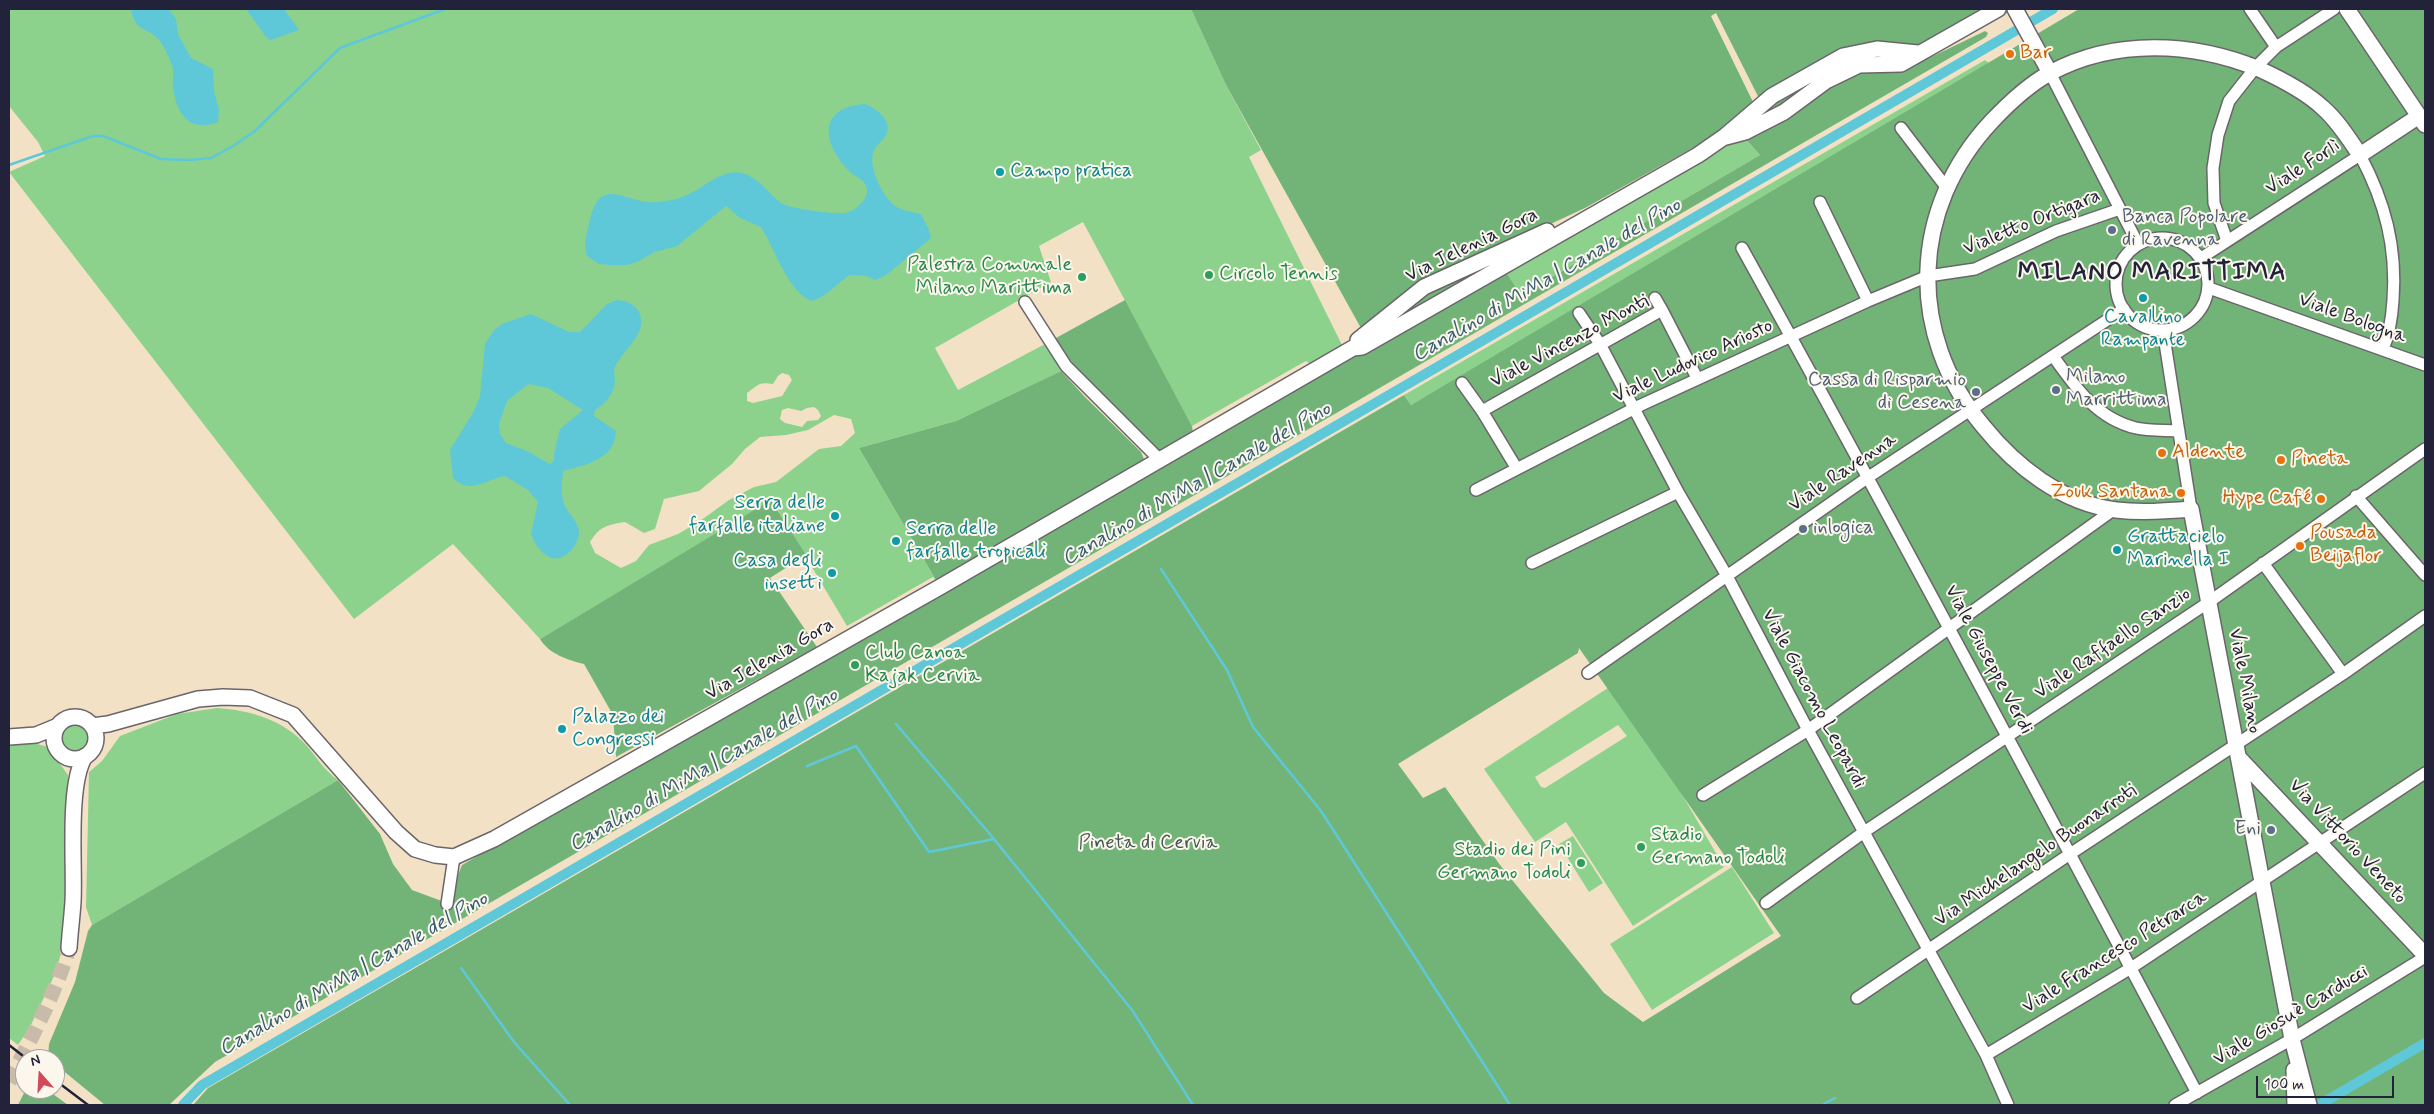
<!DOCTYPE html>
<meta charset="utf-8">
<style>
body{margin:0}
#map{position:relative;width:2434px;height:1114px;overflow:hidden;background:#f3e1c5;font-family:Mynerve,sans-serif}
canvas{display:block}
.frame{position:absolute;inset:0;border:10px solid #22223b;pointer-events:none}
.north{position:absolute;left:15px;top:1049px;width:50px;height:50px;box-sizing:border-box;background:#fbf7ec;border:1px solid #a4a2a5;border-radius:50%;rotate:341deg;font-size:14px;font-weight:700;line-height:20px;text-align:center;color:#22223b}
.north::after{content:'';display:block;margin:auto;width:18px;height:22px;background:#d1495b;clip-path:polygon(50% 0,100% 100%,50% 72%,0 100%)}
.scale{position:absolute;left:2256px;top:1076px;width:138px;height:22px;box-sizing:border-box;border:2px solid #22223b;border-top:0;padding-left:6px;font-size:15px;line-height:18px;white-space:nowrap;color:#22223b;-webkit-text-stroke:4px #fbf7ec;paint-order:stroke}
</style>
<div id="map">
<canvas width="2434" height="1114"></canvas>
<div class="frame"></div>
<div class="north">N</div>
<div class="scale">100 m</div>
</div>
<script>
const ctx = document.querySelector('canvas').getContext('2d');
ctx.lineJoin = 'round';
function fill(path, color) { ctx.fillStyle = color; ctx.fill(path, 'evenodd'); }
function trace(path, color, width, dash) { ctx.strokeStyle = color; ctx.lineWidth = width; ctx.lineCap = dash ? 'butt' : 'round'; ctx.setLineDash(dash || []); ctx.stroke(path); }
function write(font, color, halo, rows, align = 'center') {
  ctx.font = font + ' Mynerve,sans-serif'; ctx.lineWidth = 4; ctx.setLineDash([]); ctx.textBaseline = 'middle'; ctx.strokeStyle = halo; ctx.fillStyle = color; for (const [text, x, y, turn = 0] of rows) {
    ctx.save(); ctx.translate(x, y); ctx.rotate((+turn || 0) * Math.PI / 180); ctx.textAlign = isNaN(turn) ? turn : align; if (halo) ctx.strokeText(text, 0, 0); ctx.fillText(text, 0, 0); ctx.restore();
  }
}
fill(new Path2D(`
 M9,9h1182l35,76 35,65 -12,7 93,188 -6,6 -26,13 -4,-3 -9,5 -105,60 -109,-204 -44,24 12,36 -116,66 23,42 89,-47 14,28 -105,50 -97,27 78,134 -4,-5 -86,49 -75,-126 -232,139 -87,-95 -99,75 -345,-447 36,-16 -7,-14 -29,-36zM782,373l7,2 3,5 -10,16 -29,7 -6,-2v-8c13,-9 11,-11 26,-9l5,-8zM814,407l4,3 3,6 -3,4 -11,1 -5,6 -17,-4 -5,-4 2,-9 6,-2 13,3 6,-3zM834,415l17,4 4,14 -14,13 -22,3 -43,33 -22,5 -25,13 -29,21 -22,13 -29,11 -13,16 -15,7 -26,-15 -5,-11c10,-16 17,-17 35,-20l19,11 11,-4 9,-30 35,-8 33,-27 13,-15 15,-12 26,-2 22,-5z
 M1985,60l8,6 -582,339 -7,-10z
 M1743,136l17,19 -239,140 -17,-26z
 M1617,682l107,185 -91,59 -67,-104 -31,20 -51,-73zM1618,725l9,11 -82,52 -4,-1 -6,-10z
 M217,708c33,2 67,12 90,38 10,12 18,25 31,34l-246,145 -6,-18 3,-135 13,-11 18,-25 57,-22z
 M59 739a16 16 0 1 1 32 0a16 16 0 1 1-32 0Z
 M34,743l14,4 20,28 -1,108 -4,64 -8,27 -25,53 -12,18 -9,-7v-294z
 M1573,836l30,47 -14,9 -30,-48z
 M1732,867l42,66 -122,77 -42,-66z`), '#8dd28c');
fill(new Path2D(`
 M1191,9h823l-89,51 60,-29 3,2 -2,4 -1771,1025 -46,43h-64l-50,-41v-5l-7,-1 1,-14 26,-62 13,-51 4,-6 246,-145 42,54 13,30 19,26 35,13 15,-38 1042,-596 17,26 239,-140 -17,-19 28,-14 -55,-109 -5,3 42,86 -22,21 -35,23 -111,62 -166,77 -57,45 -136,-245z
 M2079,9h346v1096h-2232l15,-17 1196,-693 7,10zM1579,648l202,288 -138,86 -39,-29 -104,-128 -55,-78 -22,11 -25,-34 180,-111z
 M1569,224l-208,118 69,-53z
 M1125,300l67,126 1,7 -33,19 -3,-1c-33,-36 -74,-68 -100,-110l-1,-3z
 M1061,371l24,26 56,55 3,7 -1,5 -206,118 -78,-134 97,-27z
 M771,500l35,55 -36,23 47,69 -201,110 -3,-42 -29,-51c-16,-4 -35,-10 -44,-25z
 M26,1089h20l22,16h-50z`), '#72b478');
fill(new Path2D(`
 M131,9h38l7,10 2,15 13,24 22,11 1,22 5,19 -1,12c-28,11 -41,-7 -45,-34 -1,-6 1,-13 0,-19 -2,-8 -8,-21 -13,-28 -13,-15 -25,-8 -29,-32z
 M246,9h38l15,21 -28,10 -5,-3z
 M864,104c11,3 30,17 22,31 -3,7 -12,10 -13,19 -4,15 10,43 22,52 8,5 17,6 26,8l8,16 2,8 -46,38 -10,4 -9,-4 -17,-1 -24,20 -12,6c-24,-6 -39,-54 -52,-74l-21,-9 -14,-12 -49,40 -22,6 -16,9 -11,4h-17l-12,-1 -12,-8c-4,-13 0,-23 3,-36 9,-41 30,-22 56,-18 11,1 23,-1 33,-4 21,-5 40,-30 63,-25 16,4 26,20 39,30 9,6 51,11 63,10 11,-1 29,-16 21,-29 -3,-6 -12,-8 -17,-14 -26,-28 -30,-62 16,-66z
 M617,300c9,1 17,3 22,12 10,22 -16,37 -24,55 -2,5 0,10 0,15 -1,12 -10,22 -20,28l-1,6 22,15c-1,29 -31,34 -53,40 -1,12 -3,23 2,35 4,9 14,16 14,27 -1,15 -18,32 -32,23 -9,-6 -12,-13 -16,-22l7,-32 -10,-12 -23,-14c-20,4 -35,19 -52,2l-3,-28 24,-39 6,-15 5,-52 9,-14 10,-7 27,-9 38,18h11l27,-28zM528,384l20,4 35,22 -23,19 -6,25v7l-4,3 -23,-13 -21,-8 -6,-9 -1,-10 8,-23z`), '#5ec8d8');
trace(new Path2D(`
 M9,165l84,-29h10l58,23 28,1 22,-2 22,-12 22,-15 85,-83 105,-39
 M1161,569l66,101 26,57 68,84 189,294
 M896,724l98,115 138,171 61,95
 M807,766l49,-20 73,106 65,-13
 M461,968l53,74 56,63
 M1822,1105l13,-7`), '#5ec8d8', 2.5);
trace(new Path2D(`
 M183,1105l19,-20 1851,-1076
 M2319,1105l106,-62`), '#5ec8d8', 10);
trace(new Path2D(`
 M9,1082c22,-44 46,-87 60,-134`), '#c9bba9', 15, [15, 8]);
const street = new Path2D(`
 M2250,9l26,38
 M2050,73l88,171
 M1901,128l45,59
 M1820,202l48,99
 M2116 284a46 46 0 1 1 92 0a46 46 0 1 1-92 0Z
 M2227,241l-13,-38 -1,-35 5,-33 11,-34 26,-33 21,-21 58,-38
 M1742,248c155,280 305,562 455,845
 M2201,258l159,-103c25,47 37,92 33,145 -1,16 -3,33 -10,49
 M2209,288l216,77
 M1655,298l7,12
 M1025,302l41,64 94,94
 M1579,313l21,31 78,148 49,84 81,154 178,325 22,50
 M2163,330l28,179
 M2053,356c22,31 44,63 83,72 13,3 29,2 43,3
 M1462,383l20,28
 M1517,469l-35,-58 180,-101 35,68
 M1476,490l165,-85 227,-104 60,-25 47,-7 81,-38 64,-22
 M2356,496l69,79
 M1532,563l146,-71
 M2263,563l80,111
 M1588,673l279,-195 257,-169
 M1703,795l105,-65 305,-220
 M1766,903l98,-71 345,-230 216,-153
 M447,904l7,-47
 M1857,998l213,-144 273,-180 82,-58
 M1986,1055l145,-87 294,-195
 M2175,1105l117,-66 133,-82`);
const secondary = new Path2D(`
 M2015,9l35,64
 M2347,9l78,116
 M1726,137l19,-5 39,-20 42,-31 33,-16 42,-1 97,-55
 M1358,340l66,-53 123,-56
 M54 738a21 21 0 1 1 42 0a21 21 0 1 1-42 0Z
 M92,726l16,-2 90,-25 25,-2 27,1 43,17 103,117 19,17 20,6 19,2 40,-18 446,-252 413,-239 9,-1 336,-192 26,-18 48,-41 71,-40 34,-7 41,4
 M9,737l27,-2 22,-9
 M2239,758l186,197
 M69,948c1,-16 3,-31 4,-46 2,-37 -6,-117 12,-146
 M2294,1070l1,35
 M2309,1105l-17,-66 -101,-530c-25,2 -50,4 -75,1 -54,-7 -100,-43 -133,-84 -77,-92 -73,-218 9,-305 17,-18 36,-36 58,-48 65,-35 143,-31 209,-4 22,10 46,22 64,39 15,13 26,31 37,47l59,-39`);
trace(street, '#6b656b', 14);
trace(secondary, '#6b656b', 18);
trace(street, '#fff', 11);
trace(secondary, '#fff', 15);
trace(new Path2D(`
 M9,1045l18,14
 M55,1080l33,25`), '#22223b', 2.5);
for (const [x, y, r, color] of [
 [2010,54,5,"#e8710a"],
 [1000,172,5,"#0f9aa8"],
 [2112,230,5,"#5c6f8a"],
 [1209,275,5,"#2e9e5b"],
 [1082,277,5,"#2e9e5b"],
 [2143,298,5,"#0f9aa8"],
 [2056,390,5,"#5c6f8a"],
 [1976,392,5,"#5c6f8a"],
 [2162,453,5,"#e8710a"],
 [2281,460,5,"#e8710a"],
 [2181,493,5,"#e8710a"],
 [2321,499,5,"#e8710a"],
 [835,516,5,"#0f9aa8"],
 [1803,529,5,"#5c6f8a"],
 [896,541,5,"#0f9aa8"],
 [2300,546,5,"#e8710a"],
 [2117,550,5,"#0f9aa8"],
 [832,573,5,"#0f9aa8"],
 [855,665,5,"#2e9e5b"],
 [562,729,5,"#0f9aa8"],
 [2271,830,5,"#5c6f8a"],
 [1641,847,5,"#2e9e5b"],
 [1581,863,5,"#2e9e5b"]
]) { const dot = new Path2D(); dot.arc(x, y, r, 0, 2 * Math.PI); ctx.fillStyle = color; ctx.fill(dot); trace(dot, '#fbf7ec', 2); }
write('20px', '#c56008', '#fbf7ec', [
 ["Bar",2020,54],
 ["Aldente",2172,453],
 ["Pineta",2291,460],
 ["Zouk Santana",2171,493,"right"],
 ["Hype Café",2311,499,"right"],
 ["Pousada",2310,534],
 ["Beijaflor",2310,557]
], 'left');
write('20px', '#22223b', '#fbf7ec', [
 ["Viale Forlì",2303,168,-33],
 ["Vialetto Ortigara",2032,223,-22],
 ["Via Jelenia Gora",1472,246,-26],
 ["Viale Bologna",2352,319,20],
 ["Viale Vincenzo Monti",1570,342,-28],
 ["Viale Ludovico Ariosto",1693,362,-25],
 ["Viale Ravenna",1843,473,-34],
 ["Viale Raffaello Sanzio",2113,644,-34],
 ["Via Jelenia Gora",770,660,-30],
 ["Viale Giuseppe Verdi",1988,660,62],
 ["Viale Milano",2244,681,79],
 ["Viale Giacomo Leopardi",1813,699,62],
 ["Via Vittorio Veneto",2347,842,47],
 ["Via Michelangelo Buonarroti",2036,856,-34],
 ["Viale Francesco Petrarca",2115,953,-32],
 ["Viale Giosuè Carducci",2291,1016,-31]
]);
write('20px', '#0d838f', '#fbf7ec', [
 ["Campo pratica",1010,172],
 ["Cavallino",2143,318,"center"],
 ["Rampante",2143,341,"center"],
 ["Serra delle",825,504,"right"],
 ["farfalle italiane",825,527,"right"],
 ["Serra delle",906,530],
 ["farfalle tropicali",906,553],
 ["Grattacielo",2127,538],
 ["Marinella I",2127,561],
 ["Casa degli",822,562,"right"],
 ["insetti",822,585,"right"],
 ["Palazzo dei",572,718],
 ["Congressi",572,741]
], 'left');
write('20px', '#4e5e75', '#fbf7ec', [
 ["Banca Popolare",2122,218],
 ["di Ravenna",2122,241],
 ["Milano",2066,378],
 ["Marrittima",2066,401],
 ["Cassa di Risparmio",1966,381,"right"],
 ["di Cesena",1966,404,"right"],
 ["inlogica",1813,529],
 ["Eni",2261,830,"right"]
], 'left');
write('20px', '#27864d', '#fbf7ec', [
 ["Palestra Comunale",1072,266,"right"],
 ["Milano Marittima",1072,289,"right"],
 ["Circolo Tennis",1219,275],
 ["Club Canoa",865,654],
 ["Kajak Cervia",865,677],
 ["Stadio",1651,836],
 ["Germano Todoli",1651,859],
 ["Stadio dei Pini",1571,851,"right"],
 ["Germano Todoli",1571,874,"right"]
], 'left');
write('20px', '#425753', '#fbf7ec', [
 ["Pineta di Cervia",1148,844]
]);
write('italic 21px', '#375c72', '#fbf7ec', [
 ["Canalino di MiMa | Canale del Pino",1547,281,-30],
 ["Canalino di MiMa | Canale del Pino",1197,485,-30],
 ["Canalino di MiMa | Canale del Pino",704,771,-30],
 ["Canalino di MiMa | Canale del Pino",354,975,-30]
]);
ctx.letterSpacing = '1px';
write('bold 25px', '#22223b', '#fbf7ec', [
 ["MILANO MARITTIMA",2152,274]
]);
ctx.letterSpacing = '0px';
</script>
